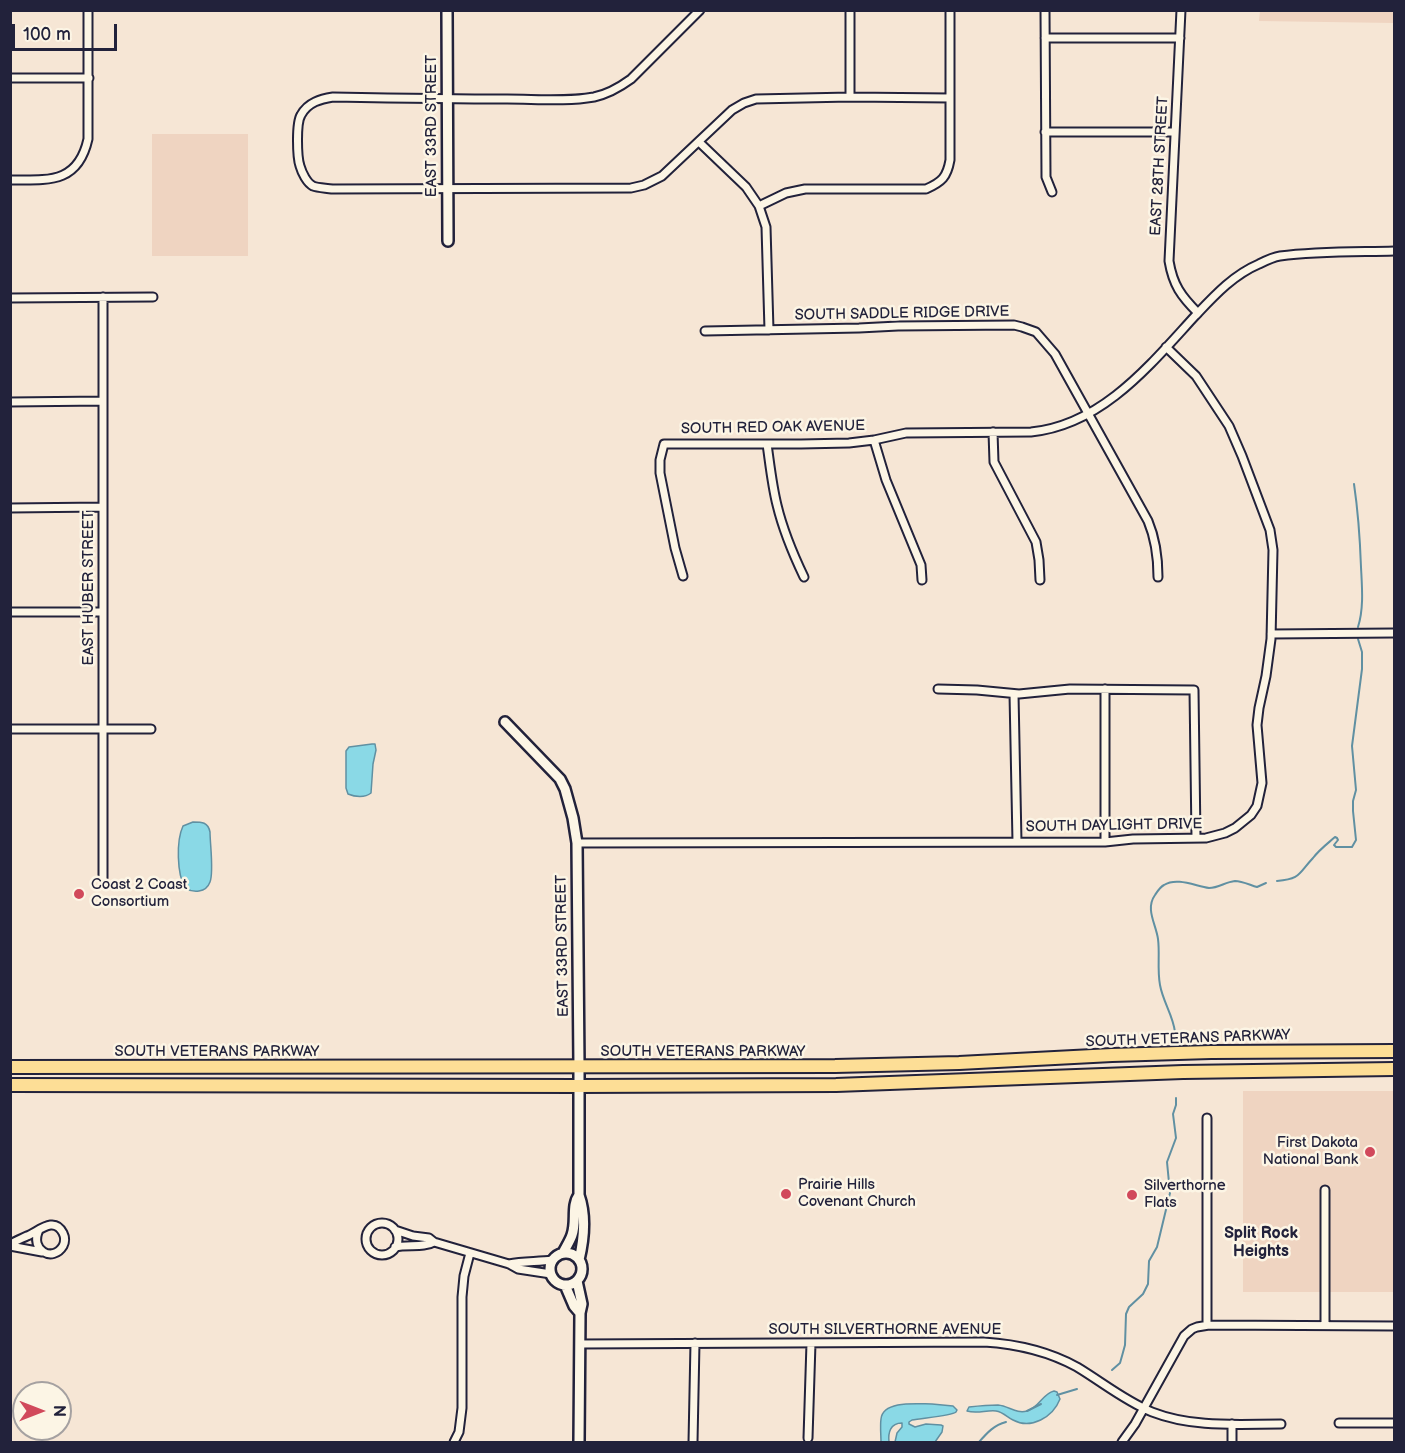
<!DOCTYPE html>
<style>
body{margin:0}
#map{position:relative;width:1405px;height:1453px;overflow:hidden;background:#f6e6d5;font-family:"Balsamiq Sans",sans-serif}
canvas{display:block}
.frame{position:absolute;inset:0;border:12px solid #22223b;pointer-events:none}
.north{position:absolute;left:12px;top:1381px;width:60px;height:60px;box-sizing:border-box;background:#fcf5e5;border:2px solid #a5a1a1;border-radius:50%;rotate:90deg;font-size:16px;font-weight:700;line-height:24px;text-align:center;color:#22223b}
.north::after{content:'';display:block;margin:auto;width:21px;height:27px;background:#d1495b;clip-path:polygon(50% 0,100% 100%,50% 72%,0 100%)}
.scale{position:absolute;left:12px;top:24px;width:105px;height:27px;box-sizing:border-box;border:3px solid #22223b;border-top:0;padding-left:8px;font-size:18px;line-height:21px;white-space:nowrap;color:#22223b;-webkit-text-stroke:4px #fcf5e5;paint-order:stroke}
</style>
<div id="map">
<canvas width="1405" height="1453"></canvas>
<div class="frame"></div>
<div class="north">N</div>
<div class="scale">100 m</div>
</div>
<script>
const ctx = document.querySelector('canvas').getContext('2d');
ctx.lineJoin = 'round';
function fill(path, color) { ctx.fillStyle = color; ctx.fill(path, 'evenodd'); }
function trace(path, color, width, dash) { ctx.strokeStyle = color; ctx.lineWidth = width; ctx.lineCap = dash ? 'butt' : 'round'; ctx.setLineDash(dash || []); ctx.stroke(path); }
function write(font, color, halo, rows, align = 'center') {
  ctx.font = font + ' "Balsamiq Sans",sans-serif'; ctx.lineWidth = 5; ctx.setLineDash([]); ctx.textBaseline = 'middle'; ctx.strokeStyle = halo; ctx.fillStyle = color; for (const [text, x, y, turn = 0] of rows) {
    ctx.save(); ctx.translate(x, y); ctx.rotate((+turn || 0) * Math.PI / 180); ctx.textAlign = isNaN(turn) ? turn : align; if (halo) ctx.strokeText(text, 0, 0); ctx.fillText(text, 0, 0); ctx.restore();
  }
}
fill(new Path2D(`
 M1260,11h134v12l-135,-2z
 M152,134h96v122h-96z
 M1243,1091h151v201h-151z`), '#efd4c1');
const water = new Path2D(`
 M372,744h3l1,6 -3,14 -2,29c-6,5 -16,4 -23,1l-2,-6v-37l3,-4z
 M193,822c9,0 15,0 17,10 0,12 4,40 0,50 -4,11 -17,11 -25,6 -8,-14 -9,-47 -2,-62z
 M1054,1391l3,1 3,7c-7,18 -29,31 -47,21 -6,-3 -10,-8 -17,-9 -10,-1 -19,3 -29,0l2,-4c9,-1 20,-2 29,-2 11,1 18,9 29,6 13,-4 15,-17 27,-20z
 M932,1404l21,2 4,4 -1,2c-5,4 -35,6 -44,8l-3,2v2l6,3 11,-3 15,1 2,1 -1,6 -7,10h-40l2,-9 5,-6v-4c-12,0 -14,10 -13,19h-8c0,-7 -1,-16 0,-23 2,-19 37,-15 51,-15z`);
fill(water, '#8ad9e6');
trace(water, '#6090a2', 1.5);
trace(new Path2D(`
 M1354,484c4,27 6,55 7,83 1,20 3,41 -3,60
 M1277,881c24,-2 21,-7 36,-23 6,-8 14,-14 22,-21l2,1 1,2 -4,5 2,2h16l4,-7 -3,-29v-10l3,-11 -4,-44 10,-77v-17l-4,-13
 M1175,1032c-2,-17 -12,-30 -15,-47 -3,-16 0,-31 -2,-46 -2,-15 -13,-30 -3,-44 2,-3 5,-8 9,-10 13,-8 31,1 45,3 10,0 16,-6 26,-7 7,0 15,4 22,6l9,-4
 M1112,1370l8,-7 2,-7 3,-11 1,-31 3,-7 14,-13 5,-10 1,-23 8,-14 13,-54 -3,-31 9,-24 -3,-24 3,-9v-7
 M1057,1395l20,-6
 M1027,1411l14,-7
 M979,1442c8,-9 15,-17 27,-20`), '#6090a2', 2);
const minor = new Path2D(`
 M700,10l-69,69c-11,8 -23,15 -37,18 -28,5 -58,2 -87,2 -58,0 -116,-1 -174,-2 -12,2 -25,5 -32,18 -5,8 -4,42 -1,51 2,7 7,17 13,20 5,2 14,2 19,3l299,-1 13,-3 18,-9 70,-66 12,-7 12,-4 94,-2 100,1
 M850,10v87
 M1045,10l1,167 6,15
 M1181,10l-12,251c4,24 12,35 29,52
 M1045,38h135
 M10,78h79
 M1045,132h130
 M699,142l47,45 13,19 7,21 3,103
 M10,180c38,0 68,4 78,-41v-129
 M759,206l27,-13 19,-4h121c16,-7 21,-12 24,-29v-150
 M10,298l143,-1
 M705,331l154,-3 39,-2 116,-1 8,2 14,5 19,22 93,167c8,19 10,36 10,56
 M10,402l93,-1
 M993,432l1,30 42,80 3,18 1,20
 M874,440l12,40 35,85 1,15
 M767,444c3,21 5,41 10,61 6,25 16,49 27,72
 M10,508l93,-1
 M683,576l-8,-28 -15,-75v-13l4,-16h137l48,-1 25,-3 32,-7 125,-1c71,-7 119,-67 164,-116 19,-20 38,-41 64,-52 6,-3 14,-7 21,-8 38,-5 77,-4 114,-5
 M10,612h92
 M1271,634l123,-1
 M938,689l39,1 42,4 51,-5 124,1 2,148
 M1014,694l3,148
 M10,729h141
 M1105,842v-153
 M577,843l528,-1 28,-3 73,-1 19,-5 10,-5 16,-13 6,-9 5,-23 -5,-58 2,-17 7,-32 5,-37 2,-89 -3,-20 -28,-74 -13,-30 -33,-50 -30,-29
 M103,878v-581
 M366 1239a16 16 0 1 1 32 0a16 16 0 1 1-32 0Z
 M395,1230l18,6 16,2 5,4 75,22 9,5 33,5
 M10,1245c6,-5 11,-6 17,-9 11,-4 27,-21 36,-3 2,4 2,9 0,13 -10,17 -34,4 -24,-16
 M10,1246l32,6
 M395,1247c13,-3 29,1 39,-5
 M509,1264c14,-3 29,-2 43,-4
 M1207,1325v-207
 M1325,1325v-135
 M580,1344l404,-2c32,2 64,9 93,25 25,15 48,34 75,45 41,16 86,12 129,12
 M1339,1423h55
 M1232,1424v18
 M808,1438l3,-95
 M454,1442l5,-10 3,-24v-111l2,-21 6,-23
 M693,1442l2,-99
 M1122,1442l13,-18 49,-88 8,-7 5,-2 12,-2 185,1`);
const tertiary = new Path2D(`
 M447,10l1,231
 M505,722l55,57 5,10 8,29 4,25 2,224v128c7,20 5,44 0,65
 M550 1269a16 16 0 1 1 32 0a16 16 0 1 1-32 0Z
 M563,1253c3,-6 7,-12 9,-18 5,-14 -1,-29 7,-40
 M577,1281l5,23 -2,9 -1,129
 M565,1285l9,21 6,7`);
const trunk = new Path2D(`
 M10,1067l825,-1 124,-3 153,-8 99,-3 183,-1
 M10,1085l569,1 257,-1 347,-13 211,-3`);
trace(minor, '#22223b', 11);
trace(tertiary, '#22223b', 14);
trace(trunk, '#22223b', 16);
trace(minor, '#fcf5e5', 7);
trace(tertiary, '#fcf5e5', 9);
trace(trunk, '#fdde96', 12);
for (const [x, y, r, color] of [
 [79,894,6,"#d1495b"],
 [1370,1152,6,"#d1495b"],
 [786,1194,6,"#d1495b"],
 [1132,1195,6,"#d1495b"]
]) { const dot = new Path2D(); dot.arc(x, y, r, 0, 2 * Math.PI); ctx.fillStyle = color; ctx.fill(dot); trace(dot, '#fcf5e5', 2); }
write('15px', '#22223b', '#fcf5e5', [
 ["EAST 33RD STREET",432,126,-90],
 ["EAST 28TH STREET",1160,166,-87],
 ["SOUTH SADDLE RIDGE DRIVE",902,314,-1],
 ["SOUTH RED OAK AVENUE",773,428,-1],
 ["EAST HUBER STREET",89,588,-90],
 ["SOUTH DAYLIGHT DRIVE",1114,826,-1],
 ["EAST 33RD STREET",563,946,-91],
 ["SOUTH VETERANS PARKWAY",1188,1039,-2],
 ["SOUTH VETERANS PARKWAY",217,1052],
 ["SOUTH VETERANS PARKWAY",703,1052],
 ["SOUTH SILVERTHORNE AVENUE",885,1330]
]);
write('15px', '#22223b', '#fcf5e5', [
 ["Coast 2 Coast",91,885],
 ["Consortium",91,902],
 ["First Dakota",1358,1143,"right"],
 ["National Bank",1358,1160,"right"],
 ["Prairie Hills",798,1185],
 ["Covenant Church",798,1202],
 ["Silverthorne",1144,1186],
 ["Flats",1144,1203]
], 'left');
write('bold 16px', '#22223b', '#fcf5e5', [
 ["Split Rock",1261,1234],
 ["Heights",1261,1252]
]);
</script>
